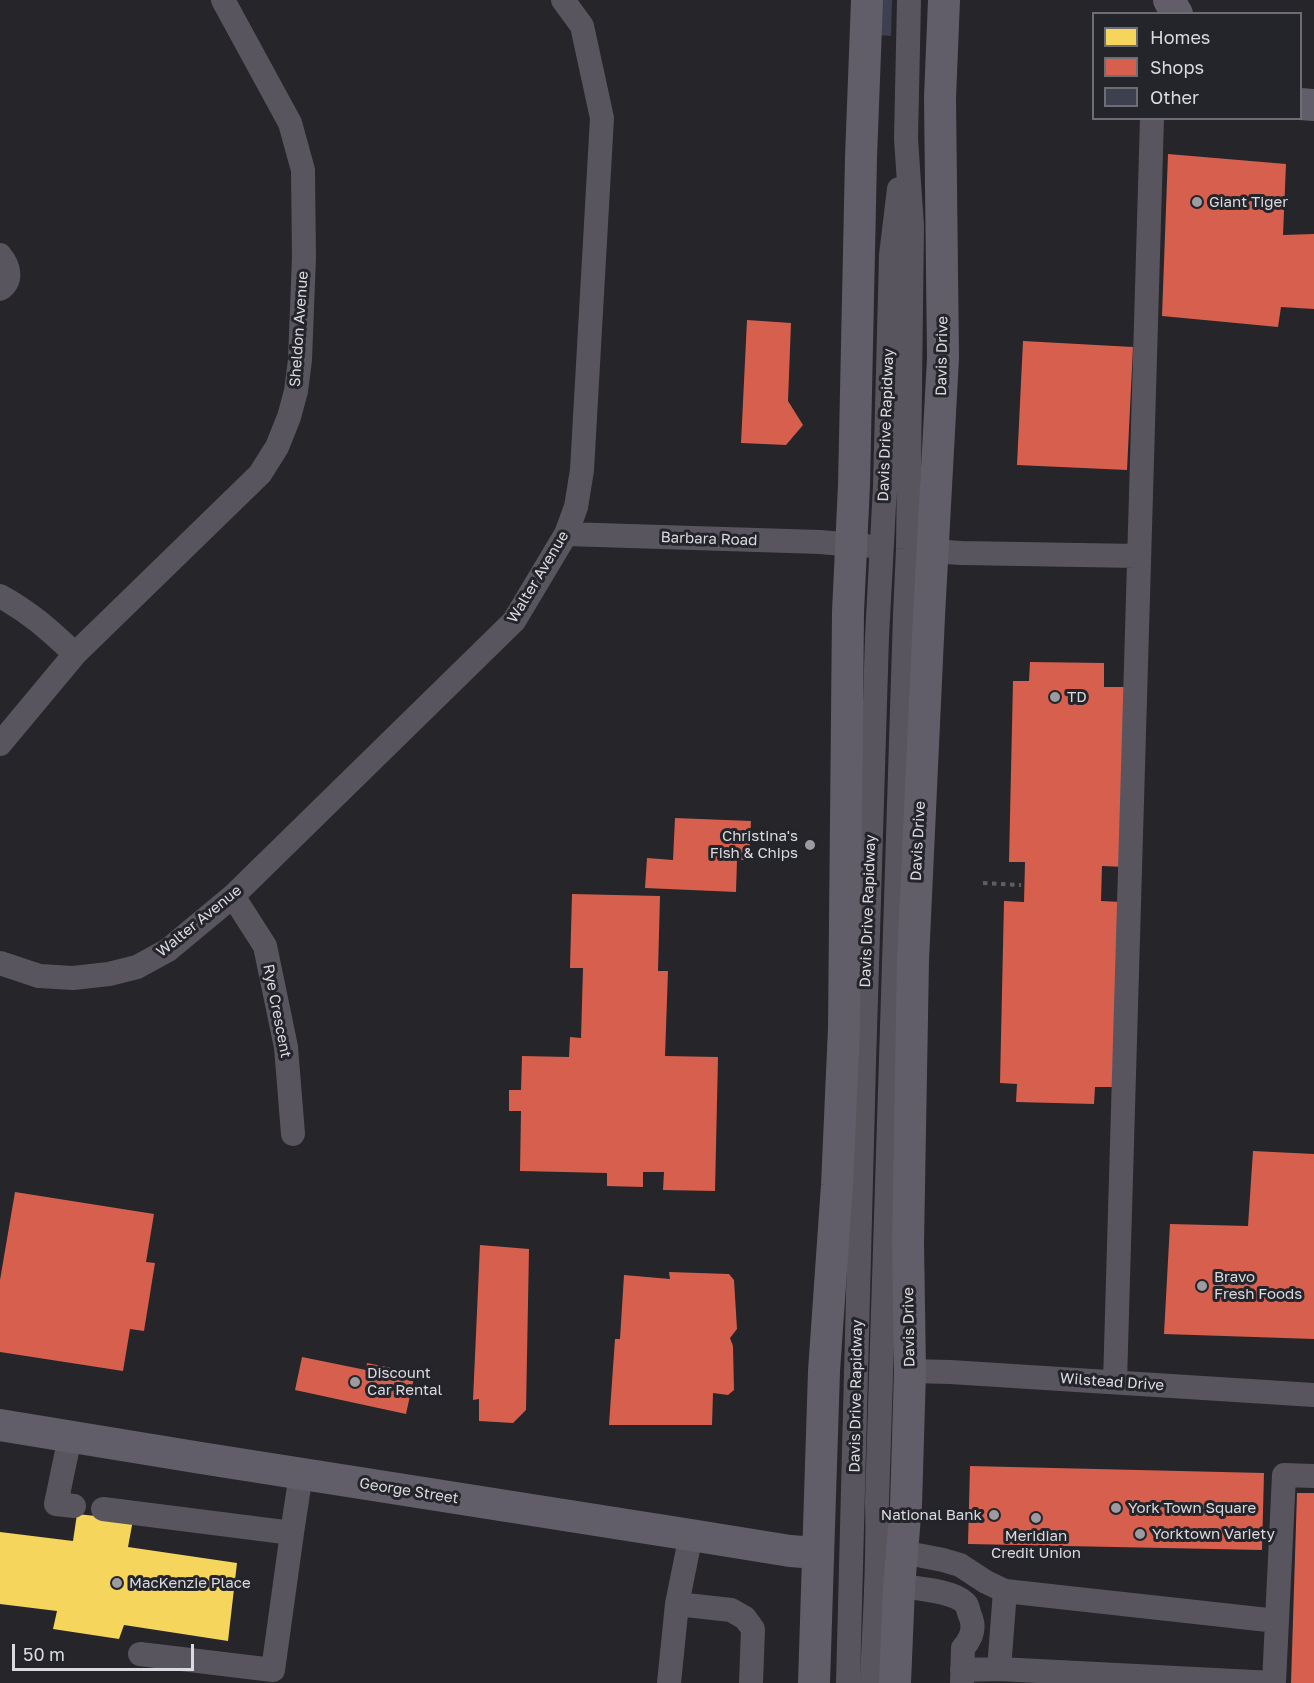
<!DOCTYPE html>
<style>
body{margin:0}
#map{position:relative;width:1314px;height:1683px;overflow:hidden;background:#25252a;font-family:"Golos Text",sans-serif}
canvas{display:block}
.legend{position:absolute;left:1092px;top:12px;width:210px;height:108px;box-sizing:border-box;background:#24242b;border:2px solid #6d6d73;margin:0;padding:8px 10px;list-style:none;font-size:18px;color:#dadadf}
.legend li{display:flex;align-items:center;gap:12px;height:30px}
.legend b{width:30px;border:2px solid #6d6d73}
.scale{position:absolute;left:12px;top:1644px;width:182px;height:27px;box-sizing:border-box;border:3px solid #dadadf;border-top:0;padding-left:8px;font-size:18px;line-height:21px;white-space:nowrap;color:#dadadf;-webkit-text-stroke:4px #24242b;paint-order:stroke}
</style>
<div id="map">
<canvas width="1314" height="1683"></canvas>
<ul class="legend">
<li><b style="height:16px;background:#f6d55c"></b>Homes</li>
<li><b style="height:16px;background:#d6604d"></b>Shops</li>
<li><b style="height:16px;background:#3d404e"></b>Other</li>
</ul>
<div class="scale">50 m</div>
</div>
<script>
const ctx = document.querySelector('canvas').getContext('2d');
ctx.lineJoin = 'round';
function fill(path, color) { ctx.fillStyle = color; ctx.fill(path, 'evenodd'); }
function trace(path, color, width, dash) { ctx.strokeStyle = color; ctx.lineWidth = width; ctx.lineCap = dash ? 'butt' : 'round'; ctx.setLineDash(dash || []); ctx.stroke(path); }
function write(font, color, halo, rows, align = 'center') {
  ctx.font = font + ' "Golos Text",sans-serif'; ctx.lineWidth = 6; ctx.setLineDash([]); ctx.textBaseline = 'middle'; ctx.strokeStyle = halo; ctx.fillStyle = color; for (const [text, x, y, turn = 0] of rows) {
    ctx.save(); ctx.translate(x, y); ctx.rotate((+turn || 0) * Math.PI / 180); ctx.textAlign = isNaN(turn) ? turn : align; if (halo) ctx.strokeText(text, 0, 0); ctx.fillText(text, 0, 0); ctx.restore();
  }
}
fill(new Path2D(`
 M77,1514l56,6 -5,27 109,16 -9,78 -104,-16 -5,14 -66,-10 4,-18 -57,-7v-72l73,9z`), '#f6d55c');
fill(new Path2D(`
 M1168,154l118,10 -3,71 31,-1v75l-33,-2 -3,20 -116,-11z
 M747,320l44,3 -3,78 15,24 -17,20 -45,-2z
 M1023,341l110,6 -6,123 -110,-5z
 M1030,662l74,1v24h25l-4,180 -23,-1 -1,35 21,1 -4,185h-23l-1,17 -78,-2 1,-18 -17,-1 4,-182 20,1 1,-40h-16l4,-181h16z
 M675,818l76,3 -2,39h-12l-1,32 -91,-4 2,-30 26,2z
 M572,894l88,2 -2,75h10l-3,85 53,1 -3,134 -52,-1 1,-18h-21v15l-36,-1v-13l-87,-2 1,-60h-12v-21h12l1,-34 47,1 1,-20 11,1 2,-70h-13z
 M1253,1151l61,3v185l-150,-5 6,-110 78,2z
 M15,1192l139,22 -8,48 9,1 -11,68 -14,-2 -7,42 -123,-19v-72z
 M480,1245l49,4 -3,161 -13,13 -34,-2v-22l-6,1z
 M669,1272l60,2 5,6 3,49 -7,9 3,8 1,44 -6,5 -15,-2 -1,32h-103l6,-86h5l4,-64 46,4z
 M302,1357l64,13 1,-7 48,10 -9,41 -111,-24z
 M970,1466l294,7 -2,77 -294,-6z
 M1297,1493h17v190h-23z`), '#d6604d');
fill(new Path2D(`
 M879,0h13l-1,36 -12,-1z`), '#3d404e');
trace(new Path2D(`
 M983,883l38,2`), '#605d63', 4, [4.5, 4.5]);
trace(new Path2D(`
 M0,255c9,11 13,25 0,34
 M566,534l254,8 46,4
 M916,550l45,3 178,3
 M0,596c31,17 49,34 75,58
 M0,744l75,-90 185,-180 17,-27 12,-30 7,-26 4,-31 4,-103 -1,-87 -13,-47 -67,-123
 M233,896l32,50 21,101 7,87
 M0,963l39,13 34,2 36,-4 28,-7 31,-17 65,-54 281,-275 52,-87 10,-27 6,-37 20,-352 -20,-92 -19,-26
 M910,1371l40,1 364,23
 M1115,1382l37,-1264
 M70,1437l-14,67 18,2
 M103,1509l189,24 -19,137 -133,-16
 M292,1533l9,-59
 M885,1552h17l41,8 17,5 26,17 19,9 272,30
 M884,1584c20,4 69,4 82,20 2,3 3,10 5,14 4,11 0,21 -8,30l-1,35
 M677,1604l54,6 14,8 8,11 -2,54
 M999,1669l6,-78
 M962,1670l37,-1 275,14
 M669,1683l8,-79 14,-69
 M848,1683l16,-620 13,-426 8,-151 6,-231 8,-66
 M872,1683c2,-60 7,-120 5,-181l28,-887 3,-66 4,-323 -6,-87 3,-139
 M1274,1683l10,-208 30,1`), '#59555e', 24);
trace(new Path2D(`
 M1169,0l8,14
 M1300,104l14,1
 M0,1425l201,33 490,77 99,16 28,2
 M814,1683l10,-312 13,-186 7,-157 4,-416 6,-127 7,-327 6,-158
 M895,1683l4,-96 7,-82 4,-134 -2,-128 5,-283 16,-344 14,-258 -3,-260 4,-98`), '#625e69', 32);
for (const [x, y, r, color] of [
 [1197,202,6,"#9b9ba0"],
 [1055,697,6,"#9b9ba0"],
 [810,845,6,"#9b9ba0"],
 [1202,1286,6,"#9b9ba0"],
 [355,1382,6,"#9b9ba0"],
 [1116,1508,6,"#9b9ba0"],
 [994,1515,6,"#9b9ba0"],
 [1036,1518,6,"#9b9ba0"],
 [1140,1534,6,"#9b9ba0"],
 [117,1583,6,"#9b9ba0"]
]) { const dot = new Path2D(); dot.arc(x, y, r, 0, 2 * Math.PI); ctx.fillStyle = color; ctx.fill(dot); trace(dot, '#24242b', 2); }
write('15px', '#dadadf', '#24242b', [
 ["Giant Tiger",1209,202],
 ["TD",1067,697],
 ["Christina's",798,836,"right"],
 ["Fish & Chips",798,853,"right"],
 ["Bravo",1214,1277],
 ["Fresh Foods",1214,1294],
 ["Discount",367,1373],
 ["Car Rental",367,1390],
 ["York Town Square",1128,1508],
 ["National Bank",982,1515,"right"],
 ["Yorktown Variety",1152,1534],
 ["Meridian",1036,1536,"center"],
 ["Credit Union",1036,1553,"center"],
 ["MacKenzie Place",129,1583]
], 'left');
write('15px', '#dadadf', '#24242b', [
 ["Sheldon Avenue",299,329,-86],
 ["Davis Drive",942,356,-89],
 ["Davis Drive Rapidway",886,425,-88],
 ["Barbara Road",709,539,2],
 ["Walter Avenue",538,577,-59],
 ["Davis Drive",918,841,-87],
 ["Davis Drive Rapidway",868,911,-88],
 ["Walter Avenue",199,921,-39],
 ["Rye Crescent",277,1011,79],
 ["Davis Drive",909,1327,-91],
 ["Wilstead Drive",1112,1382,4],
 ["Davis Drive Rapidway",856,1396,-89],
 ["George Street",409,1491,9]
]);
</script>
